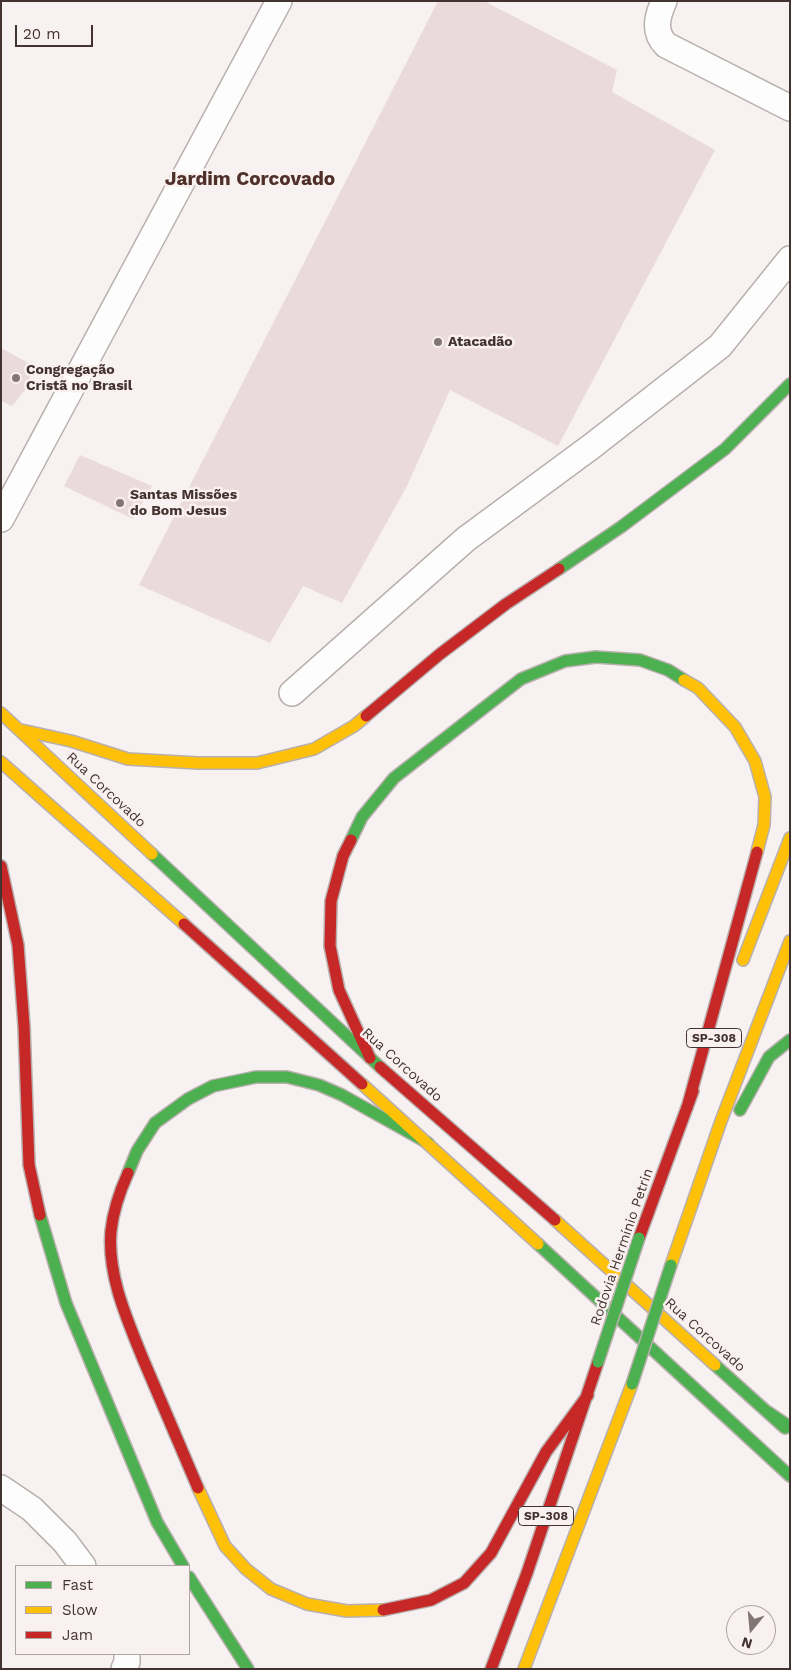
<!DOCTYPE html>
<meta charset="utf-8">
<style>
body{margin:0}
#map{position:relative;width:791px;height:1670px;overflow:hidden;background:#f7f2f1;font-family:"Work Sans",sans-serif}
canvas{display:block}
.frame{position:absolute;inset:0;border:2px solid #433330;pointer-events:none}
.legend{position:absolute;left:15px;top:1565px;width:175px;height:90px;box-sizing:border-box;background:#f9f1ef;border:1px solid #b0a5a3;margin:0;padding:6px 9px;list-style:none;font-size:15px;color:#433330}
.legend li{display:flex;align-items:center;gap:10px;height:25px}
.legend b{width:25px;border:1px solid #b0a5a3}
.north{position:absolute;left:726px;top:1605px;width:50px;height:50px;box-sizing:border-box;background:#f9f1ef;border:1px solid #b0a5a3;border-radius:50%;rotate:197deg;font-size:14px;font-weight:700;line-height:20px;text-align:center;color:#433330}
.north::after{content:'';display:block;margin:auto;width:18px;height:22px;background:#827674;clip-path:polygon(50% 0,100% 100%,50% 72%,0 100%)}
.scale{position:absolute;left:15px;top:25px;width:78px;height:22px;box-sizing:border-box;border:2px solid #433330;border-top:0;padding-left:6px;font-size:15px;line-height:18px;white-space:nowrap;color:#433330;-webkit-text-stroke:4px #f9f1ef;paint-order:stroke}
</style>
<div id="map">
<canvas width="791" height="1670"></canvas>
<div class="frame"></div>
<ul class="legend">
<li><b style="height:6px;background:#4caf50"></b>Fast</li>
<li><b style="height:6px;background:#ffc107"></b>Slow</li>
<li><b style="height:6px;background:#c62828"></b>Jam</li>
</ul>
<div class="north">N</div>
<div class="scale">20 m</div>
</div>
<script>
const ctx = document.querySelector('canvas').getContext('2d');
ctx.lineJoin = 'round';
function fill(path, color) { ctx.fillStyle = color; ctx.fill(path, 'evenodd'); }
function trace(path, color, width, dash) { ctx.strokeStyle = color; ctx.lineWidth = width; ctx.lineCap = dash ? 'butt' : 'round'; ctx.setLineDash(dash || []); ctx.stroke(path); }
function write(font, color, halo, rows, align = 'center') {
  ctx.font = font + ' "Work Sans",sans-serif'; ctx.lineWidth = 5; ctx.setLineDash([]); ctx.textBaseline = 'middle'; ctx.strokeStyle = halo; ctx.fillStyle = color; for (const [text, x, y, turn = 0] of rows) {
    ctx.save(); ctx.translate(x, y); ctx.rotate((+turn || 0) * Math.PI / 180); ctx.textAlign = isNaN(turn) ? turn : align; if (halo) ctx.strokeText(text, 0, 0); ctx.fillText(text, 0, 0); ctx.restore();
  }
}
fill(new Path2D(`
 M438,1h46l133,69 -5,22 103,58 -157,296 -108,-56 -43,96 -65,117 -39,-17 -33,57 -131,-58z
 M1,348l33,18 -8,23 -14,17 -11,-5z
 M80,455l72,31 -19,33 -69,-33z`), '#eadadc');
const street = new Path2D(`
 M664,1c-7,16 -11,31 2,44l124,63
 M1,519l278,-518
 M292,693l174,-154 126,-93 128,-100 70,-87
 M1,1488l31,21 33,33 18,24
 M124,1669l3,-7v-8`);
const fast = new Path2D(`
 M559,569l62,-42 104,-78 65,-65
 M351,840l11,-23 32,-39 127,-99 44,-18 31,-4 44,3 28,10 16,10
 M152,854l228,213
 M740,1110l29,-53 21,-17
 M128,1173l9,-22 18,-28 33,-24 25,-13 43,-9h31l32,8 23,10 86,48
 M40,1215l26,88 91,219 26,44
 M538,1244l252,232
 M715,1365l70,63
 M768,1412l22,15
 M189,1577l59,92`);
const slow = new Path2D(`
 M684,680l14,8 37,39 20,34 10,36 -1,28 -7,27
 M1,713l151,141
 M21,730l50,11 57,18 70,4h59l57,-14 40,-23 12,-10
 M1,762l183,162
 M743,960l47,-122
 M362,1084l176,160
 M555,1220l160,145
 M671,1265l50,-144 69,-180
 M198,1488l27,58 21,23 25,20 36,15 40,7 36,-1
 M524,1669l108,-285`);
const jam = new Path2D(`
 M366,716l74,-62 66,-50 53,-35
 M351,840l-8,16 -12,45 -1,45 9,44 31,68
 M1,866l17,79 6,81 5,139 11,50
 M184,924l178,160
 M380,1067l175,153
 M687,1108l70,-256
 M128,1173c-8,18 -15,38 -17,58 -4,44 16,88 32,128 18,43 37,86 55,129
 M639,1238l54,-147
 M383,1610l48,-10 33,-17 27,-30 55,-101 42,-57
 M491,1669l36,-96 71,-211`);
trace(street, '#b9b0ae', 28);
trace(fast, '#b9b0ae', 14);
trace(slow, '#b9b0ae', 14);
trace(jam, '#b9b0ae', 14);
trace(street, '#fefdfd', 25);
trace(fast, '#4caf50', 11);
trace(slow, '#ffc107', 11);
trace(jam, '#c62828', 11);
const fastBridge = new Path2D(`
 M598,1362l41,-124
 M632,1384l39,-119`);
trace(fastBridge, '#b9b0ae', 14, []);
trace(fastBridge, '#4caf50', 11);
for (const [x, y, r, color] of [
 [438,342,5,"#827674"],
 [16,378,5,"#827674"],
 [120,503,5,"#827674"]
]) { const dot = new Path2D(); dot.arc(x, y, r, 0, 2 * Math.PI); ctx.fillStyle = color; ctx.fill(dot); trace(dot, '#f9f1ef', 2); }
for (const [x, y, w] of [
 [714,1038,55],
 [546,1516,55]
]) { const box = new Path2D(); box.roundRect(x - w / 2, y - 9.5, w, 19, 4); ctx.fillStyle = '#f9f1ef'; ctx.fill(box); trace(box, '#433330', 1); }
write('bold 12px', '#433330', null, [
 ["SP-308",714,1038],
 ["SP-308",546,1516]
]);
write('bold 14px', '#433330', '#f9f1ef', [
 ["Atacadão",448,342],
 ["Congregação",26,370],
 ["Cristã no Brasil",26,386],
 ["Santas Missões",130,495],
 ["do Bom Jesus",130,511]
], 'left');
write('14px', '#433330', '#f9f1ef', [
 ["Rua Corcovado",106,790,43],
 ["Rua Corcovado",402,1065,42],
 ["Rodovia Hermínio Petrin",622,1247,-71],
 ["Rua Corcovado",705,1335,42]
]);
write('bold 19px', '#4e2f29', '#f9f1ef', [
 ["Jardim Corcovado",250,179]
]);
</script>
